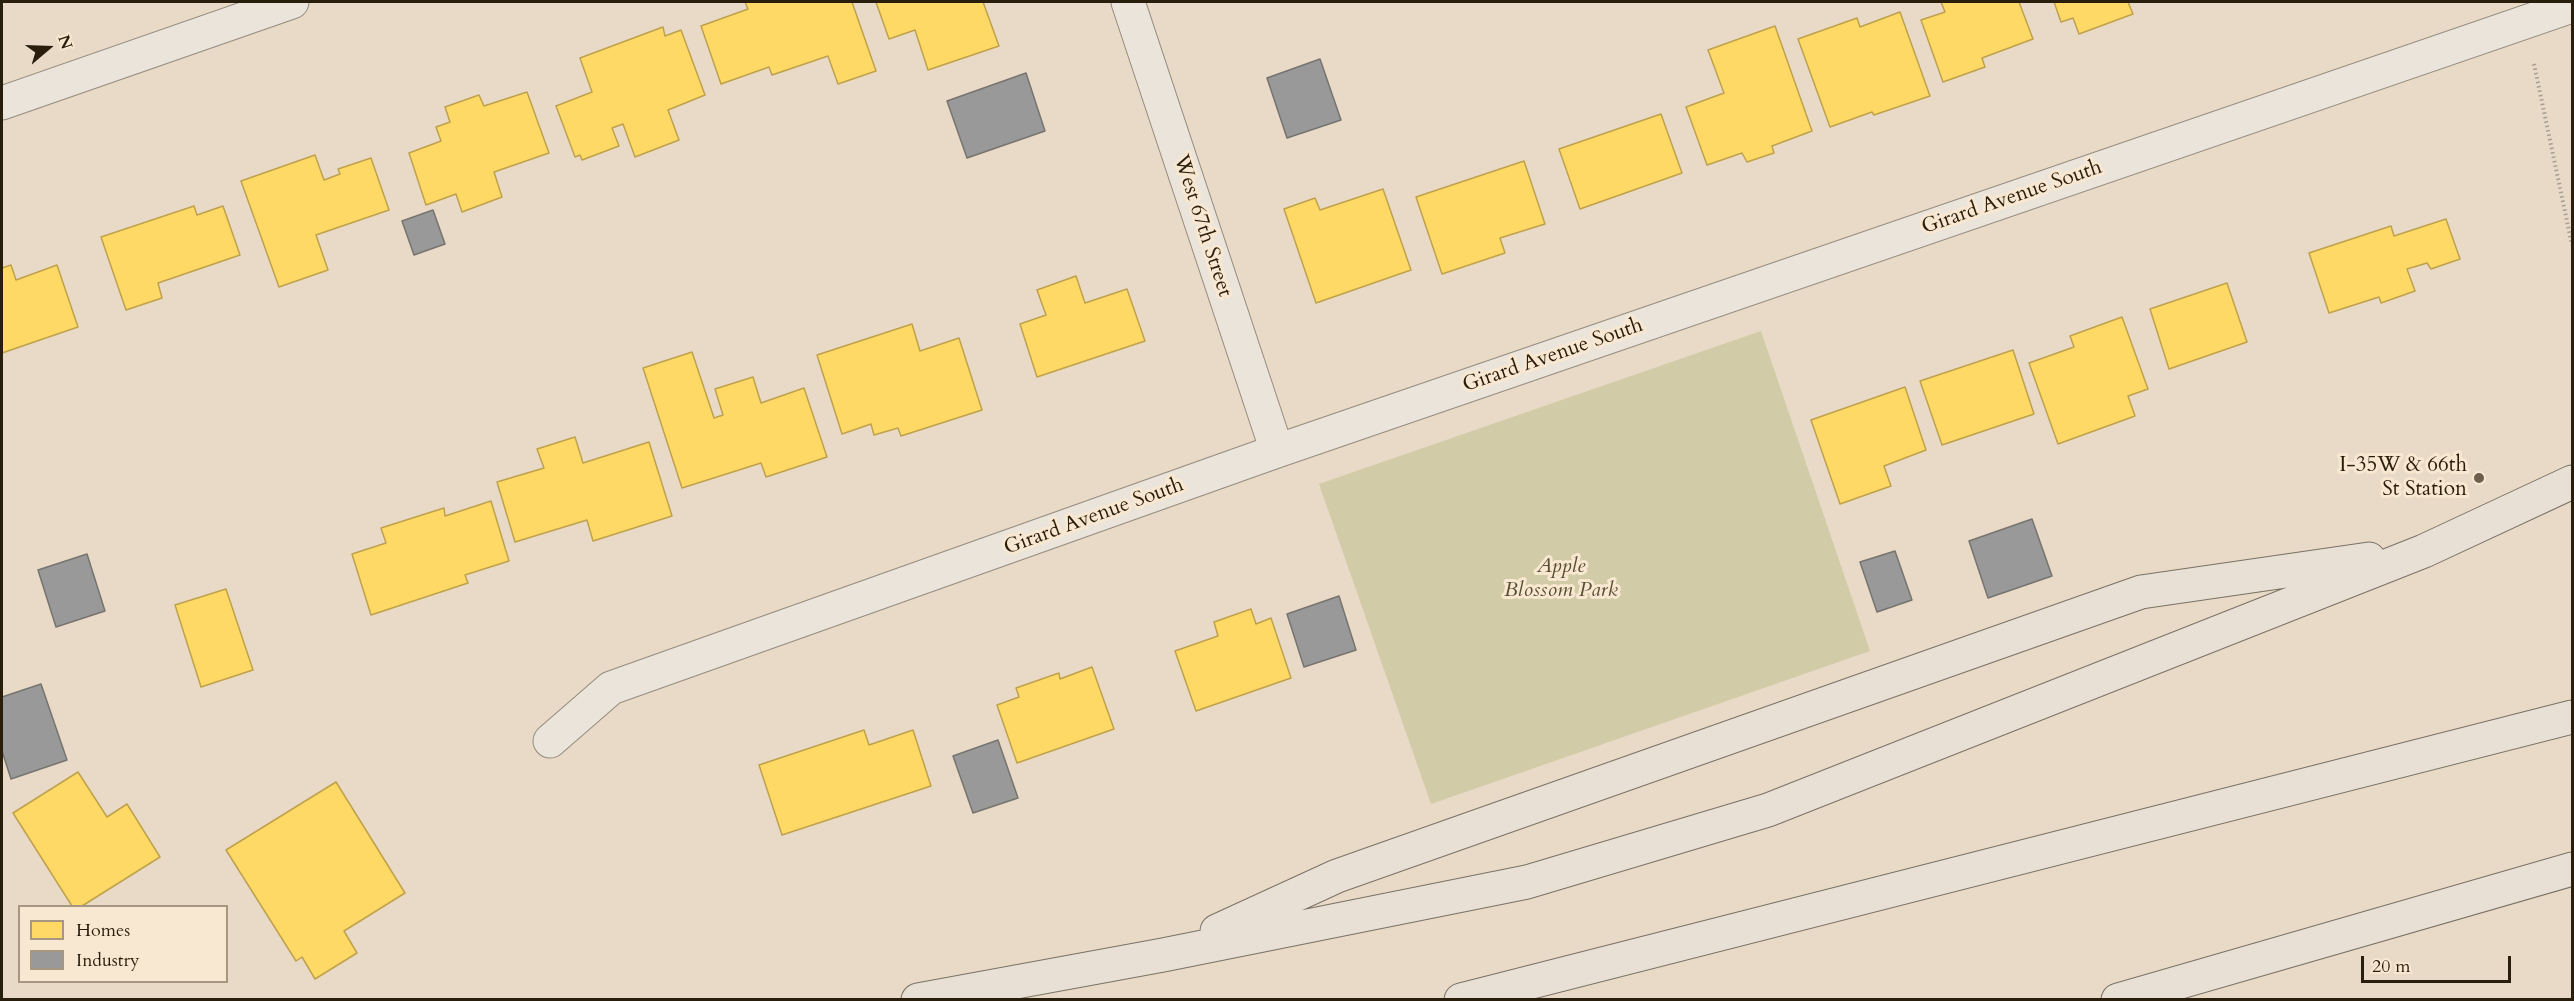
<!DOCTYPE html>
<style>
body{margin:0}
#map{position:relative;width:2574px;height:1001px;overflow:hidden;background:#e8dac6;font-family:Cardo,serif}
canvas{display:block}
.frame{position:absolute;inset:0;border:3px solid #291d0c;pointer-events:none}
.legend{position:absolute;left:18px;top:905px;width:210px;height:78px;box-sizing:border-box;background:#f9e8d1;border:2px solid #a69782;margin:0;padding:8px 10px;list-style:none;font-size:18px;color:#291d0c}
.legend li{display:flex;align-items:center;gap:12px;height:30px}
.legend b{width:30px;border:2px solid #a69782}
.north{position:absolute;left:18px;top:18px;width:60px;height:60px;-webkit-text-stroke:4px #f9e8d1;paint-order:stroke;rotate:71deg;font-size:16px;font-weight:700;line-height:24px;text-align:center;color:#291d0c}
.north::after{content:'';display:block;margin:auto;width:21px;height:27px;background:#291d0c;clip-path:polygon(50% 0,100% 100%,50% 72%,0 100%)}
.scale{position:absolute;left:2361px;top:956px;width:150px;height:27px;box-sizing:border-box;border:3px solid #291d0c;border-top:0;padding-left:8px;font-size:18px;line-height:21px;white-space:nowrap;color:#291d0c;-webkit-text-stroke:4px #f9e8d1;paint-order:stroke}
</style>
<div id="map">
<canvas width="2574" height="1001"></canvas>
<div class="frame"></div>
<ul class="legend">
<li><b style="height:16px;background:#ffd966"></b>Homes</li>
<li><b style="height:16px;background:#999"></b>Industry</li>
</ul>
<div class="north">N</div>
<div class="scale">20 m</div>
</div>
<script>
const ctx = document.querySelector('canvas').getContext('2d');
ctx.lineJoin = 'round';
function fill(path, color) { ctx.fillStyle = color; ctx.fill(path, 'evenodd'); }
function trace(path, color, width, dash) { ctx.strokeStyle = color; ctx.lineWidth = width; ctx.lineCap = dash ? 'butt' : 'round'; ctx.setLineDash(dash || []); ctx.stroke(path); }
function write(font, color, halo, rows, align = 'center') {
  ctx.font = font + ' Cardo,serif'; ctx.lineWidth = 6; ctx.setLineDash([]); ctx.textBaseline = 'middle'; ctx.strokeStyle = halo; ctx.fillStyle = color; for (const [text, x, y, turn = 0] of rows) {
    ctx.save(); ctx.translate(x, y); ctx.rotate((+turn || 0) * Math.PI / 180); ctx.textAlign = isNaN(turn) ? turn : align; if (halo) ctx.strokeText(text, 0, 0); ctx.fillText(text, 0, 0); ctx.restore();
  }
}
fill(new Path2D(`
 M1761,331l109,320 -439,153 -112,-320z`), '#d2cba7');
const homes = new Path2D(`
 M745,2h107l24,69 -38,13 -10,-28 -56,19 -3,-8 -48,17 -20,-58 47,-17z
 M876,2h107l16,44 -71,24 -13,-40 -26,9z
 M1941,2h78l14,37 -51,19 3,9 -42,15 -22,-62 24,-8z
 M2054,2h74l5,12 -54,20 -6,-16 -12,4z
 M1900,12l30,84 -56,19 -2,-3 -42,15 -32,-88 59,-21 3,9z
 M1775,26l37,105 -40,15 2,7 -27,9 -5,-9 -35,12 -21,-58 38,-14 -16,-43z
 M663,27l2,9 16,-6 24,65 -37,15 11,30 -44,17 -12,-33 -11,4 7,18 -37,14 -2,-5 -5,2 -19,-51 36,-14 -12,-34z
 M527,92l22,61 -55,19 8,25 -40,15 -6,-18 -30,11 -17,-52 32,-12 -5,-14 14,-5 -5,-15 34,-12 5,11z
 M1661,114l21,59 -102,36 -21,-60z
 M315,155l9,25 16,-6 -2,-5 33,-11 18,52 -73,25 12,35 -49,17 -38,-106z
 M1524,161l21,63 -45,14 5,15 -63,21 -26,-77z
 M1383,189l28,81 -95,33 -32,-94 31,-11 5,12z
 M194,206l3,9 26,-9 17,49 -82,28 4,15 -36,12 -25,-73z
 M2446,219l14,40 -29,10 -4,-6 -20,6 8,22 -34,12 -2,-6 -50,16 -20,-60 82,-27 3,10z
 M11,265l5,15 41,-15 21,62 -76,26v-85z
 M1076,276l9,27 42,-14 18,52 -108,36 -17,-53 26,-9 -9,-25z
 M2227,283l20,59 -78,27 -19,-60z
 M2122,317l26,72 -20,7 7,20 -77,28 -29,-81 45,-16 -4,-11z
 M912,324l8,27 39,-13 23,72 -81,26 -3,-8 -24,7 -3,-11 -29,10 -25,-79z
 M2013,350l21,64 -92,31 -22,-64z
 M692,352l22,66 9,-3 -8,-26 38,-12 8,26 43,-15 23,69 -61,20 -5,-14 -79,25 -39,-120z
 M1905,387l21,63 -42,16 7,20 -51,18 -29,-84z
 M575,437l8,26 66,-21 23,74 -79,25 -6,-21 -72,22 -18,-60 47,-14 -7,-19z
 M491,501l18,60 -44,14 3,8 -97,32 -19,-61 34,-11 -5,-15 63,-20 1,8z
 M226,589l27,81 -52,17 -26,-82z
 M1251,609l5,15 15,-6 20,60 -95,33 -21,-60 43,-15 -4,-14z
 M1092,667l22,62 -97,34 -20,-58 22,-8 -3,-9 43,-15 1,6z
 M864,730l5,15 44,-15 18,56 -149,49 -23,-70z
 M78,772l29,45 20,-13 33,53 -78,49h-10l-59,-93z
 M336,782l69,111 -61,38 13,22 -42,26 -13,-22 -6,4 -70,-111z`);
fill(homes, '#ffd966');
trace(homes, '#bfa14b', 1.5);
const industry = new Path2D(`
 M1320,59l21,61 -54,18 -20,-60z
 M1026,73l19,58 -78,27 -20,-57z
 M433,210l12,34 -31,11 -12,-34z
 M2032,519l20,57 -64,22 -19,-57z
 M1895,551l17,49 -35,12 -17,-50z
 M87,554l18,57 -49,16 -18,-57z
 M1339,596l17,54 -52,17 -17,-53z
 M41,684l26,76 -56,19 -9,-28v-54z
 M998,740l20,58 -45,15 -20,-57z`);
fill(industry, '#999');
trace(industry, '#77746f', 1.5);
const minor = new Path2D(`
 M1128,2l149,449
 M2,103l290,-101
 M550,741l61,-53 666,-237 1295,-445`);
const highway = new Path2D(`
 M1217,931l120,-55 804,-284 228,-33
 M918,1000l245,-45 364,-73 241,-72 656,-259 148,-69
 M1461,1000l1111,-283
 M2118,1000l454,-131`);
trace(minor, '#948b7e', 35);
trace(highway, '#7a7165', 35);
trace(new Path2D(`
 M2534,64l38,181`), '#a69f96', 4, [1.5, 3]);
trace(minor, '#ebe4da', 33);
trace(highway, '#e8e0d4', 33);
for (const [x, y, r, color] of [
 [2479,478,6,"#6c5f4d"]
]) { const dot = new Path2D(); dot.arc(x, y, r, 0, 2 * Math.PI); ctx.fillStyle = color; ctx.fill(dot); trace(dot, '#f9e8d1', 2); }
write('21px', '#291d0c', '#f9e8d1', [
 ["Girard Avenue South",2012,198,-19],
 ["West 67th Street",1202,226,72],
 ["Girard Avenue South",1553,356,-19],
 ["Girard Avenue South",1094,517,-20]
]);
write('21px', '#291d0c', '#f9e8d1', [
 ["I-35W & 66th",2467,466],
 ["St Station",2467,490]
], 'right');
write('italic 21px', '#564e33', '#f9e8d1', [
 ["Apple",1561,567],
 ["Blossom Park",1561,591]
]);
</script>
